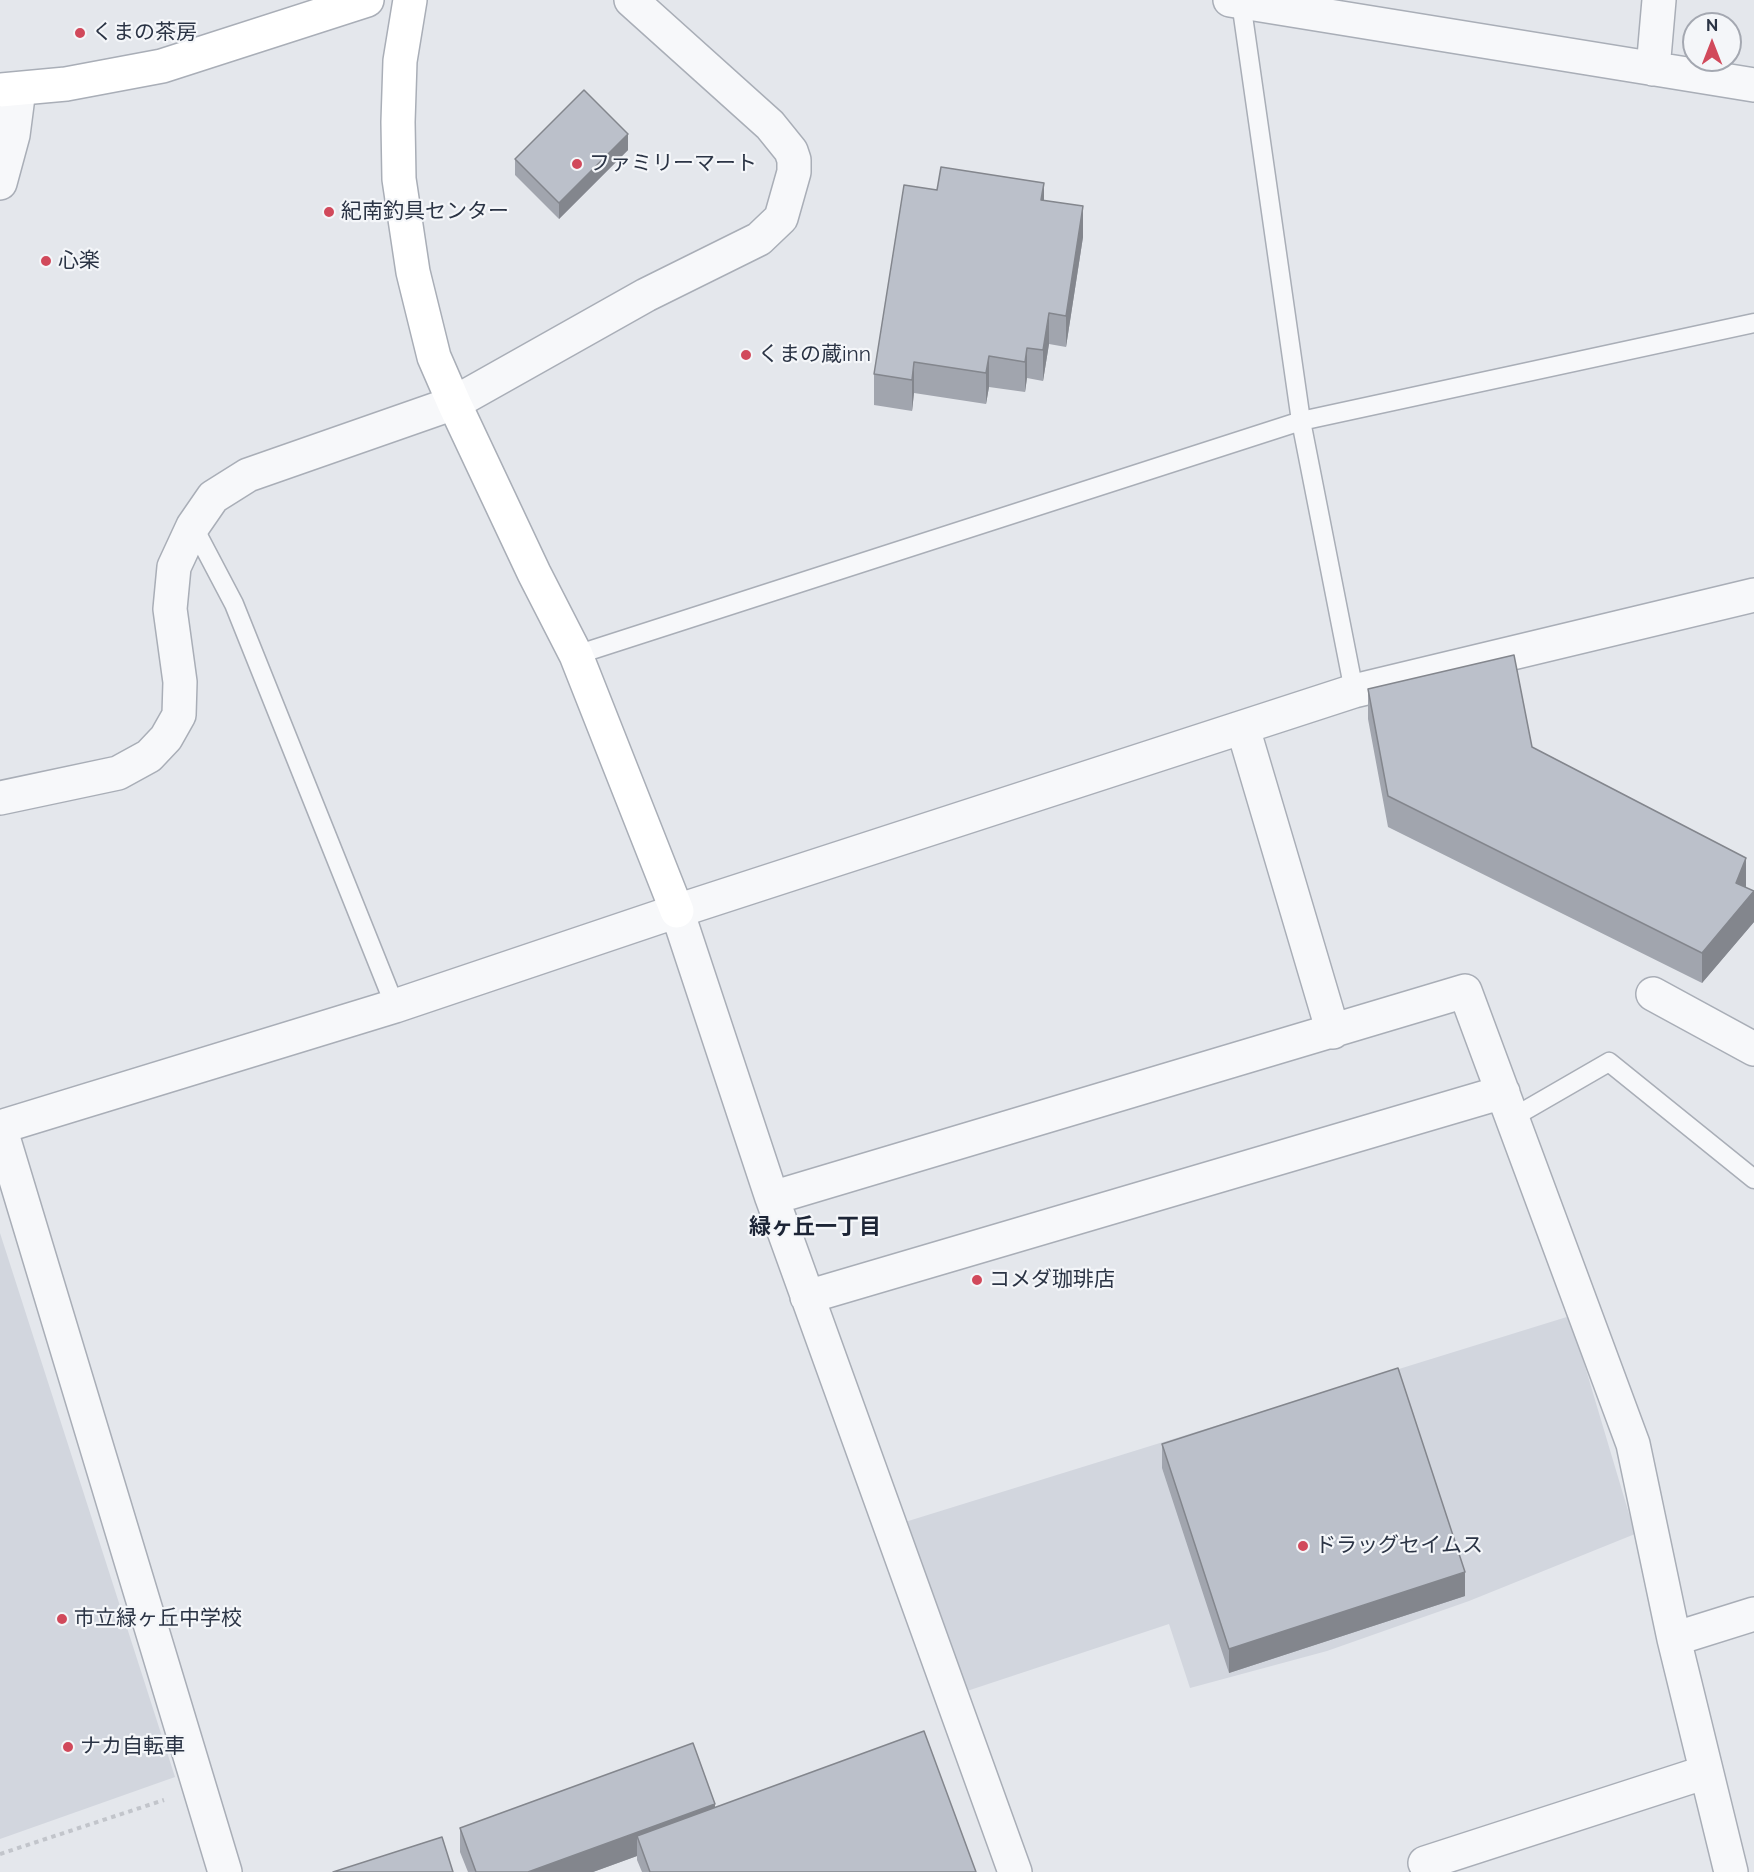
<!DOCTYPE html>
<meta charset="utf-8">
<style>
body{margin:0}
#map{position:relative;width:1754px;height:1872px;overflow:hidden;background:#e4e7ec;font-family:Raleway,sans-serif}
canvas{display:block}
.north{position:absolute;left:1682px;top:12px;width:60px;height:60px;box-sizing:border-box;background:#f4f6f9;border:2px solid #a4a8b1;border-radius:50%;rotate:0deg;font-size:16px;font-weight:700;line-height:24px;text-align:center;color:#2b3445}
.north::after{content:'';display:block;margin:auto;width:21px;height:27px;background:#d1495b;clip-path:polygon(50% 0,100% 100%,50% 72%,0 100%)}
</style>
<div id="map">
<canvas width="1754" height="1872"></canvas>
<div class="north">N</div>
</div>
<script>
const ctx = document.querySelector('canvas').getContext('2d');
ctx.lineJoin = 'round';
function fill(path, color) { ctx.fillStyle = color; ctx.fill(path, 'evenodd'); }
function trace(path, color, width, dash) { ctx.strokeStyle = color; ctx.lineWidth = width; ctx.lineCap = dash ? 'butt' : 'round'; ctx.setLineDash(dash || []); ctx.stroke(path); }
function write(font, color, halo, rows, align = 'center') {
  ctx.font = font + ' Raleway,"Noto Sans JP",sans-serif'; ctx.lineWidth = 4.5; ctx.setLineDash([]); ctx.textBaseline = 'middle'; ctx.strokeStyle = halo; ctx.fillStyle = color; for (const [text, x, y, turn = 0] of rows) {
    ctx.save(); ctx.translate(x, y); ctx.rotate((+turn || 0) * Math.PI / 180); ctx.textAlign = isNaN(turn) ? turn : align; if (halo) ctx.strokeText(text, 0, 0); ctx.fillText(text, 0, 0); ctx.restore();
  }
}
fill(new Path2D(`
 M0,1233l175,544 -175,62z
 M1570,1316l65,218 -166,67 -142,50 -137,37 -21,-64 -202,67 -62,-169z`), '#d2d6de');
const lane = new Path2D(`
 M1241,2l60,419 53,270
 M193,526l41,78 161,402
 M576,655l725,-234 453,-98
 M1512,1118l97,-56 145,117`);
const street = new Path2D(`
 M1230,0l524,85
 M1653,69l6,-69
 M0,183l13,-48 6,-46
 M1243,728l90,304
 M0,798l118,-25 31,-17 17,-18 13,-23 1,-33 -10,-73 4,-42 19,-41 20,-29 35,-22 206,-72 192,-108 113,-56 22,-21 13,-46v-12l-3,-9 -21,-26 -139,-125
 M677,911l95,287 243,674
 M1653,994l101,55
 M0,1127l395,-121 282,-95 677,-220 400,-96
 M0,1127l225,745
 M772,1198l693,-207 168,453 41,195 57,233
 M807,1297l696,-205
 M1674,1639l80,-25
 M1425,1863l281,-91`);
const secondary = new Path2D(`
 M410,0l-10,61 -2,61 1,57 14,93 21,85 20,46 80,170 42,82 101,256
 M0,90l66,-6 96,-18 205,-66`);
trace(lane, '#a9aeb7', 21);
trace(street, '#a9aeb7', 36);
trace(secondary, '#a9aeb7', 36);
trace(new Path2D(`
 M0,1854l164,-54`), '#c2c5cb', 4, [4.5, 4.5]);
trace(lane, '#f7f8fa', 18);
trace(street, '#f7f8fa', 33);
trace(secondary, '#fff', 33);
fill(new Path2D(`
 M628,150l-69,69 -44,-44v-16z
 M937,190l107,10 39,37 -17,110 -17,-3 -6,37 -16,-3 -2,14 -36,-5 -3,17 -72,-11 -2,18 -38,-6v-31z
 M1368,689l164,58 214,141 8,34 -52,61 -314,-156 -20,-108z
 M1162,1444l303,152 -236,77 -67,-205z
 M715,1807l261,65h-334l-5,-12v-4l-44,16h-125l-8,-20v-24z`), '#a1a5ae');
fill(new Path2D(`
 M628,134v16l-69,69v-16z
 M1044,183v31l-3,-14z
 M1083,206v31l-17,110v-31z
 M1049,313v31l-6,37v-31z
 M1027,348v30l-2,14v-30z
 M989,356v31l-3,17v-31z
 M914,362v31l-2,18v-31z
 M1746,858v31l8,2v31l-52,61v-30l34,-70z
 M1465,1572v24l-236,77v-24z
 M715,1804v23l-78,9v20l-44,16h-65z`), '#83868d');
const building = new Path2D(`
 M584,90l44,44 -69,69 -44,-44z
 M941,167l103,16 -3,17 42,6 -17,110 -17,-3 -6,37 -16,-2 -2,14 -36,-6 -3,17 -72,-11 -2,18 -38,-6 30,-189 33,5z
 M1514,655l18,92 214,111 -10,25 18,8 -52,62 -314,-157 -20,-107z
 M1398,1368l67,204 -236,77 -67,-205z
 M924,1731l52,141h-326l-13,-36z
 M693,1743l22,61 -187,68h-52l-16,-44z
 M442,1837l11,35h-120z`);
fill(building, '#bbc0ca');
trace(building, '#83868d', 1.5);
for (const [x, y, r, color] of [
 [80,33,6,"#d1495b"],
 [577,164,6,"#d1495b"],
 [329,212,6,"#d1495b"],
 [46,261,6,"#d1495b"],
 [746,355,6,"#d1495b"],
 [977,1280,6,"#d1495b"],
 [1303,1546,6,"#d1495b"],
 [62,1619,6,"#d1495b"],
 [68,1747,6,"#d1495b"]
]) { const dot = new Path2D(); dot.arc(x, y, r, 0, 2 * Math.PI); ctx.fillStyle = color; ctx.fill(dot); trace(dot, '#f4f6f9', 2); }
write('21px', '#2b3445', '#f4f6f9', [
 ["くまの茶房",92,33],
 ["ファミリーマート",589,164],
 ["紀南釣具センター",341,212],
 ["心楽",58,261],
 ["くまの蔵inn",758,355],
 ["コメダ珈琲店",989,1280],
 ["ドラッグセイムス",1315,1546],
 ["市立緑ヶ丘中学校",74,1619],
 ["ナカ自転車",80,1747]
], 'left');
write('bold 22px', '#1d2536', '#f4f6f9', [
 ["緑ヶ丘一丁目",815,1227]
]);
</script>
